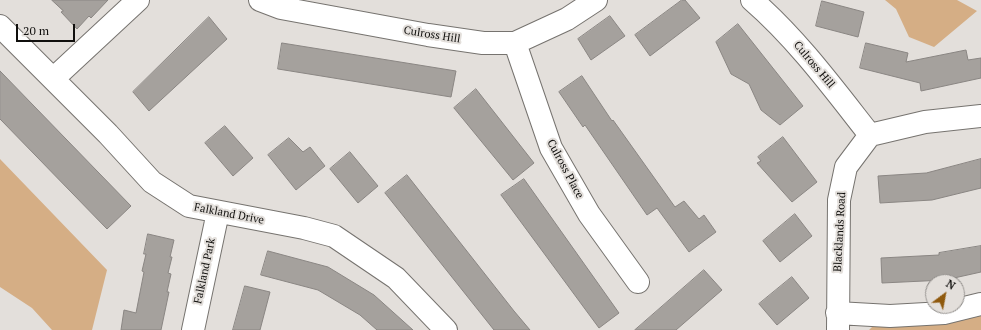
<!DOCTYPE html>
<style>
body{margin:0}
#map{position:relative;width:981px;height:330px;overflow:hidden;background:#e3dfdb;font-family:"PT Serif",serif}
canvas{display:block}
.north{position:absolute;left:925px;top:274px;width:40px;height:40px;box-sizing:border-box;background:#e3dfdb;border:1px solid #8f8c89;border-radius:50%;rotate:32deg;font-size:11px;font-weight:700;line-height:16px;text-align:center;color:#100f0d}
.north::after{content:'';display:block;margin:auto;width:14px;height:18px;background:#8f590d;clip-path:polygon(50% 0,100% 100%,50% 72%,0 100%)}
.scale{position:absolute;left:16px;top:24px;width:59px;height:18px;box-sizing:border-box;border:2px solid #100f0d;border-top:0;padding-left:5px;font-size:12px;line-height:14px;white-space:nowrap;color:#100f0d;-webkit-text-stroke:3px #e3dfdb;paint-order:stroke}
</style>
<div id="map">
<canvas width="981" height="330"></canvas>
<div class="north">N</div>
<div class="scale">20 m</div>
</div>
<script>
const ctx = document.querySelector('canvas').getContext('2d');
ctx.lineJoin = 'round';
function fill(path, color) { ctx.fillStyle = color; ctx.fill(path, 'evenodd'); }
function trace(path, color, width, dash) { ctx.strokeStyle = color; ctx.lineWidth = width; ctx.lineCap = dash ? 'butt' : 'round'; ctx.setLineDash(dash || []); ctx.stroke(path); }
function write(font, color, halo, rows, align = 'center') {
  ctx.font = font + ' "PT Serif",serif'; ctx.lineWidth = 4; ctx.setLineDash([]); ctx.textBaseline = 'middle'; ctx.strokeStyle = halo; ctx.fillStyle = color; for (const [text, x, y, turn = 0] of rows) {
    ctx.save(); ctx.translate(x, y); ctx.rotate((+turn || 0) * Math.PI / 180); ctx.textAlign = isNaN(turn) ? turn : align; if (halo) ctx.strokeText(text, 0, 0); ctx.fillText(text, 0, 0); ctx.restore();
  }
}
fill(new Path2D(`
 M885,0h72l20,11 -43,36 -25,-10 -13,-28z
 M0,159l107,111 -15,60h-40l-20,-22 -32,-21z
 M981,310v20h-112l7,-7z`), '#d5ae85');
const building = new Path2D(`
 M52,0h56l-17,18 -2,-2 -12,13 -16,-17 2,-1z
 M682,0h3l15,18 -50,38 -15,-21z
 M822,1l42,11 -6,25 -42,-11z
 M610,16l15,20 -34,24 -13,-21z
 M209,17l18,22 -78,72 -16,-19z
 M738,24l65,82 -23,19 -19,-15 -12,-26 -18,-10 -15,-32z
 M282,43l174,28 -5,26 -173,-28z
 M866,43l42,10 -2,9 60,-12 2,10 13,-2v20l-60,13 -1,-8 -60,-15z
 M0,71l131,135 -24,23 -107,-110z
 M582,76l30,45 1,-1 62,87 9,-6 15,18 5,-4 12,17 -27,20 -32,-44 -10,7 -62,-90 -2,2 -24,-35z
 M476,89l58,74 -21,17 -59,-72z
 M225,126l28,32 -20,18 -28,-33z
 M783,137l34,45 -25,20 -35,-39 4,-2 -3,-4z
 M289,138l14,14 7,-5 15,19 -29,24 -28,-35z
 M350,152l28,34 -20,17 -28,-34z
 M981,159v29l-49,12 -52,3 -2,-27 48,-3z
 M407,175l107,136 16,19h-36l-109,-137z
 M524,179l95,134 -20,15 -98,-133z
 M795,214l17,22 -32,26 -17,-21z
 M148,234l26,6 -4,17h2l-4,16 3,1 -4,18h2l-8,38h-40l3,-20 12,3 8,-41 -2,-1 4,-17h-2z
 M981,246v26l-36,8 -63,3 -1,-25 58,-3v-2z
 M268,251l60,16 46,28 39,35h-36l-17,-15 -42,-25 -57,-15z
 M704,270l18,20 -46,40h-41z
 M792,277l17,21 -32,27 -18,-21z
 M245,286l25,6 -10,38h-27z`);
fill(building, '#a5a19d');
trace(building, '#8a8683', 1);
const minor = new Path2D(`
 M260,0l21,8 147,27 55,8h32l52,-24 29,-19
 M752,0c45,39 81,88 118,135
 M0,26l108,108 44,48 37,24 115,22 30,8 62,42 50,52
 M515,43l36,105 38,66 49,68
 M53,79l85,-79
 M837,313l53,3 54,-3 37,-9
 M193,330l25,-118
 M838,330l1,-130 7,-33 24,-32 55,-13 56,-6`);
trace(minor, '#76736f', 24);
trace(minor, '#fff', 22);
write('11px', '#100f0d', '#e3dfdb', [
 ["Culross Hill",432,35,9],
 ["Culross Hill",814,65,50],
 ["Culross Place",565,169,62],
 ["Falkland Drive",229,214,11],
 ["Blacklands Road",840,232,-87],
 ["Falkland Park",205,271,-78]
]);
</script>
